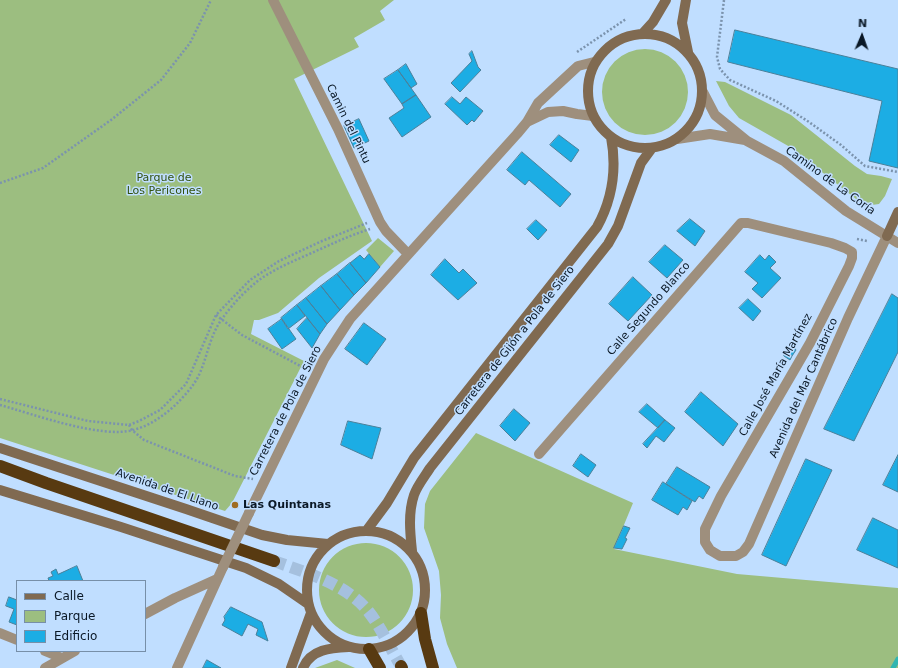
<!DOCTYPE html>
<meta charset="utf-8">
<style>
body{margin:0}
#map{position:relative;width:898px;height:668px;overflow:hidden;background:#c0deff;font-family:"DejaVu Sans",sans-serif}
canvas{display:block}
.legend{position:absolute;left:16px;top:580px;width:130px;height:72px;box-sizing:border-box;background:#c0deff;border:1px solid #778fa8;margin:0;padding:5px 7px;list-style:none;font-size:12px;color:#0a1826}
.legend li{display:flex;align-items:center;gap:8px;height:20px}
.legend b{width:20px;border:1px solid #778fa8}
.north{position:absolute;left:842px;top:16px;width:40px;height:40px;-webkit-text-stroke:3px #c0deff;paint-order:stroke;rotate:2deg;font-size:11px;font-weight:700;line-height:16px;text-align:center;color:#0a1826}
.north::after{content:'';display:block;margin:auto;width:14px;height:18px;background:#0a1826;clip-path:polygon(50% 0,100% 100%,50% 72%,0 100%)}
</style>
<div id="map">
<canvas width="898" height="668"></canvas>
<ul class="legend">
<li><b style="height:5px;background:#806a51"></b>Calle</li>
<li><b style="height:11px;background:#9cbe80"></b>Parque</li>
<li><b style="height:11px;background:#1cade4"></b>Edificio</li>
</ul>
<div class="north">N</div>
</div>
<script>
const ctx = document.querySelector('canvas').getContext('2d');
ctx.lineJoin = 'round';
function fill(path, color) { ctx.fillStyle = color; ctx.fill(path, 'evenodd'); }
function trace(path, color, width, dash) { ctx.strokeStyle = color; ctx.lineWidth = width; ctx.lineCap = dash ? 'butt' : 'round'; ctx.setLineDash(dash || []); ctx.stroke(path); }
function write(font, color, halo, rows, align = 'center') {
  ctx.font = font + ' "DejaVu Sans",sans-serif'; ctx.lineWidth = 3; ctx.setLineDash([]); ctx.textBaseline = 'middle'; ctx.strokeStyle = halo; ctx.fillStyle = color; for (const [text, x, y, turn = 0] of rows) {
    ctx.save(); ctx.translate(x, y); ctx.rotate((+turn || 0) * Math.PI / 180); ctx.textAlign = isNaN(turn) ? turn : align; if (halo) ctx.strokeText(text, 0, 0); ctx.fillText(text, 0, 0); ctx.restore();
  }
}
fill(new Path2D(`
 M0,0h394l-14,11 5,9 -31,18 5,9 -65,32 78,162 -53,37 -41,35 -19,7h-5l-3,14 53,27 -72,142 -7,8 -225,-73z
 M602 92a43 43 0 1 1 86 0a43 43 0 1 1-86 0Z
 M716,81l9,1 66,33 64,51 12,8 14,2 11,3 -7,17 -6,8 -14,2 -75,-59 -51,-29 -10,-12z
 M378,238l16,13 -14,16 -14,-17z
 M476,433l157,70 -19,46 123,25 161,14v80h-441l-10,-24 -7,-26 1,-23 -2,-24 -15,-43 1,-24 5,-13z
 M319 590a47 47 0 1 1 94 0a47 47 0 1 1-94 0Z
 M337,660l18,8h-40z`), '#9cbe80');
trace(new Path2D(`
 M893,668l5,-9`), '#31b5b1', 5);
const building = new Path2D(`
 M735,30l163,39v99l-29,-7 13,-60 -154,-39z
 M472,51l6,16 3,3 -21,22 -9,-9 21,-22 -3,-7z
 M406,64l11,20 -6,4 -13,-18z
 M398,70l18,25 -14,9 -18,-25z
 M416,95l15,22 -29,20 -13,-19 15,-10 -2,-4z
 M452,97l8,7 6,-7 17,14 -9,11 -2,-2 -5,5 -22,-21z
 M359,119l10,22 -15,7 -10,-22z
 M559,135l20,15 -8,12 -21,-17z
 M522,152l49,42 -11,13 -31,-27 -4,5 -18,-15z
 M690,219l15,12 -10,15 -18,-15z
 M536,220l11,10 -9,10 -11,-11z
 M665,245l18,15 -16,18 -18,-16z
 M369,254l11,13 -14,16 -16,-20 10,-8 4,4z
 M760,255l5,5 4,-5 7,7 -6,6 11,10 -19,20 -10,-9 6,-6 -13,-11z
 M445,259l14,14 4,-4 14,14 -19,17 -27,-25z
 M350,263l16,20 -12,12 -17,-21z
 M337,274l17,21 -14,15 -19,-24z
 M633,277l19,18 -24,26 -19,-17z
 M321,286l19,24 -13,14 -21,-26z
 M892,294l6,4v54l-44,89 -30,-12z
 M306,298l21,26 -7,10 -23,-29z
 M748,299l13,12 -8,10 -14,-13z
 M297,305l8,11 -17,13 -7,-11z
 M307,318l13,16 -8,14 -15,-19z
 M282,319l14,20 -14,10 -14,-20z
 M364,323l22,16 -19,26 -22,-16z
 M792,344l4,6 -4,6 -5,-4z
 M786,352l6,4 -2,4 -6,-4z
 M701,392l37,32 -15,22 -38,-34z
 M647,404l18,16 -7,8 -19,-16z
 M514,409l16,14 -15,18 -15,-15z
 M665,420l10,8 -11,14 -8,-6 -9,12 -4,-4z
 M348,421l33,7 -9,31 -31,-14z
 M581,454l15,11 -8,12 -15,-11z
 M898,455v37l-15,-7z
 M806,459l26,11 -46,96 -24,-11z
 M677,467l33,20 -7,12 -4,-3 -4,6 -29,-18z
 M663,482l29,19 -5,9 -4,-3 -5,8 -26,-15z
 M873,518l25,12v38l-41,-18z
 M624,526l6,2 -5,10 2,1 -5,10 -8,-1z
 M77,566l6,15h-34l-1,-3 5,-2 -2,-4 5,-3 2,5z
 M9,597l8,3v25l-8,-3 5,-13 -8,-3z
 M231,607l31,15 6,19 -12,-6 2,-6 -10,-5 -6,12 -20,-11 3,-5 -1,-3z
 M207,660l14,8h-18z`);
fill(building, '#1cade4');
trace(building, '#4b809a', 1);
trace(new Path2D(`
 M274,561c32,12 71,22 94,50 13,16 22,37 33,55`), '#a5c0de', 12, [12, 6]);
trace(new Path2D(`
 M724,0l-7,57 3,12 10,11 46,21 33,21 32,23 24,21 33,6
 M577,52l49,-33
 M0,183l43,-15 68,-48 50,-40 29,-37 21,-43
 M857,239l10,2
 M216,315l26,20 64,34
 M0,399l88,22 41,4 10,-4 21,-11 26,-26 30,-69 34,-35 29,-19 43,-20 45,-18
 M0,405c33,9 101,34 133,25 24,-6 46,-26 60,-45 14,-19 14,-46 29,-66 11,-16 31,-37 48,-46 15,-9 31,-15 46,-22 18,-8 35,-16 54,-22
 M129,425l3,5 12,10 91,36 18,3`), '#7b93ad', 2.5, [2, 2]);
trace(new Path2D(`
 M273,0l65,129 42,93 6,9 22,23
 M703,92l12,23 32,26 37,20 62,50 52,32
 M527,122l21,-10 15,-1 14,3 16,2
 M677,139l33,-5 35,6
 M539,454l202,-231h7l83,20 14,5 7,4v6l-3,8 -39,77 -89,153 -16,33v13l5,8 10,6h16l7,-4 6,-8 99,-226 39,-82
 M249,513l75,-154 26,-40 167,-185 10,-12 11,-19 40,-37 16,-4
 M145,614l30,-16 42,-19
 M0,633l17,7
 M45,651l17,7
 M45,668l30,-17
 M177,668l46,-101`), '#9e8f7d', 10);
trace(new Path2D(`
 M686,0l-4,23 6,29
 M643,33l10,-11 13,-22
 M588 91a57 57 0 1 1 114 0a57 57 0 1 1-114 0Z
 M887,236l11,-24
 M0,448l186,61 76,26 25,5 41,4
 M0,490l121,37 125,41 33,16 29,20
 M367,530l20,-27 27,-45 183,-231c16,-29 20,-58 14,-90
 M307 590a59 59 0 1 1 118 0a59 59 0 1 1-118 0Z
 M412,551c-2,-19 -4,-38 2,-56 3,-9 11,-19 16,-27l178,-224 10,-18 23,-63 11,-15
 M291,668l20,-55
 M303,668c8,-19 28,-20 46,-21`), '#806a51', 10);
trace(new Path2D(`
 M0,466l46,17 228,78
 M421,613l4,26 8,29
 M369,649l11,19
 M401,666l1,2`), '#583a11', 12);
trace(new Path2D(`
 M223,567l26,-54`), '#9e8f7d', 10);
for (const [x, y, r, color] of [
 [235,505,4,"#9f6c22"]
]) { const dot = new Path2D(); dot.arc(x, y, r, 0, 2 * Math.PI); ctx.fillStyle = color; ctx.fill(dot); trace(dot, '#c0deff', 1.5); }
write('11px', '#0a1826', '#c0deff', [
 ["Camin del Pintu",348,124,64],
 ["Camino de La Coría",830,181,36],
 ["Calle Segundo Blanco",649,309,-49],
 ["Carretera de Gijón a Pola de Siero",515,341,-52],
 ["Calle José María Martínez",776,375,-61],
 ["Avenida del Mar Cantábrico",804,388,-66],
 ["Carretera de Pola de Siero",286,411,-63],
 ["Avenida de El Llano",167,490,19]
]);
write('11px', '#32510d', '#c0deff', [
 ["Parque de",164,178],
 ["Los Pericones",164,191]
]);
write('bold 11px', '#0a1826', '#c0deff', [
 ["Las Quintanas",243,505]
], 'left');
</script>
